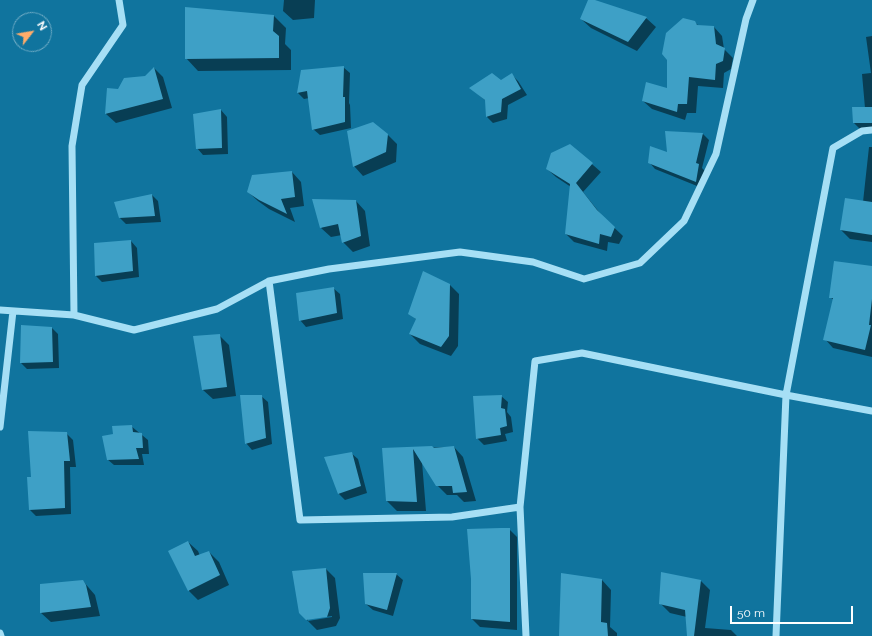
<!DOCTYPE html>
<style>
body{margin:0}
#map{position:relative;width:872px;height:636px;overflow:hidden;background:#10749e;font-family:Raleway,sans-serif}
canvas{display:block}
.north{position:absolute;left:12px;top:12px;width:40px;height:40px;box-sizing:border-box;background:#10749e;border:1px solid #70acc5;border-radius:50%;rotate:59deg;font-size:11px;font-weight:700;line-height:16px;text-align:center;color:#fff}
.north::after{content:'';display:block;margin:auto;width:14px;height:18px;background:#ffac6a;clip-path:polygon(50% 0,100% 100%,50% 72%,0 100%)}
.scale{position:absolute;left:730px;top:606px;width:123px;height:18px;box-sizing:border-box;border:2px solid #fff;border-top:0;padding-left:5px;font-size:12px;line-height:14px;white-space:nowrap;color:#fff;-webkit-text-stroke:3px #10749e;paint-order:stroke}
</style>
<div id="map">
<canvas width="872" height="636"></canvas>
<div class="north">N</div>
<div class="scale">50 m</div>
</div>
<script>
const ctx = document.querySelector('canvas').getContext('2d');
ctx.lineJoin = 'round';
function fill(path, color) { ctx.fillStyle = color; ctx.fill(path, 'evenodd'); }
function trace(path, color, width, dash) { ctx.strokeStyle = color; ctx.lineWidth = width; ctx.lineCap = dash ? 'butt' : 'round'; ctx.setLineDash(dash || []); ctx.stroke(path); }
fill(new Path2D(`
 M284,0h31l-1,18 -21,2 -10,-9z
 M589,0l57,18 10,9 -19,24 -46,-23 -10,-9z
 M274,16l12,12 -1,16 6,6v20l-93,1 -12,-13z
 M694,22l5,4 15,1 8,9 2,13 9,9 -2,11 -7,4 -1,15 -25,-2 -2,27h-9l-2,7 -33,-11 -9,-8 25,-12z
 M872,36v93h-12l-6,-6 11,-15 -3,-34 9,-1 -5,-36z
 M343,67l7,6 -1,30 1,2 1,23 -31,7 -7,-6 -4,-31 -5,1 -6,-6 4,-22z
 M154,68l9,9 9,31 -56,15 -10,-9 2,-25 11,1 27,-13z
 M512,75l6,6 9,14 -19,10 -1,14 -14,4 -6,-6 -1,-16 -15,-13 30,-7z
 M221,110l6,7 1,37 -25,1 -6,-7z
 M387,134l10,10 -1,18 -33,14 -9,-10z
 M703,134l6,6 -7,28 3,3 -3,17 -47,-19 -6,-7 19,-8z
 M570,145l31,27 -18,20 20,25 20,19 -4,8 -11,-2 -1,9 -33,-9 -8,-8 5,-47 -15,-10 -9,-8z
 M869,147h3v95l-22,-3 -9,-9 22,-28z
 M292,172l9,10 3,24 -14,2 5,14 -26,-13 -11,-8 -10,-9z
 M152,195l6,6 3,21 -35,2 -7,-7z
 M356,201l9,10 5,35 -17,6 -10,-10 -1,-7 -11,2 -10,-9z
 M131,241l6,7 2,29 -37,5 -6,-6 -1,-32z
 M872,267v90l-39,-9 -8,-9 9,-39 -4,-3z
 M450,285l9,9 -1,52 -7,10 -31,-12 -10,-10 7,-14 -8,-7z
 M333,288l7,6 3,25 -37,8 -6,-7z
 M52,328l6,6 1,34 -32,1 -6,-6z
 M219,335l10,10 7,51 -23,3 -10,-9z
 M261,396l7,6 4,42 -20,6 -6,-7z
 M501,396l7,6 -1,10 4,5 2,15 -8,2 2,7 -23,4 -7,-7z
 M131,426l17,14 1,14h-7l2,11h-30l-7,-6 7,-24z
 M66,433l7,7 3,27h-6l1,47 -35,2 -6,-6 -2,-32h4z
 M454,447l9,10 13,44 -12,1 -7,-7h-10l-10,-10 -15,-23 4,49h-29l-10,-10 -4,-52z
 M351,453l7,6 9,34 -22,7 -6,-6 -14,-36z
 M509,529l8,8v93l-37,-3 -8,-8z
 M188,542l10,9 2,5 9,-4 10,10 10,23 -31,15 -9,-9z
 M326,569l9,9 5,40 -4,8 -19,4 -9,-9 24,-4v-1l-24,3v2l-8,-9z
 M396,574l7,6 -10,36 -20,-6 -7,-6z
 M602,580l9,10 -1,37 7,6v3h-57z
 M83,581l12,14 5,21 -49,6 -10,-9z
 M701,581l9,9 -5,38 26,2 6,6h-49l-1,-19 -17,-4 -10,-10z`), '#0007');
fill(new Path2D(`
 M588,0h7l52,17 -19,25 -48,-23z
 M185,7l89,8 -1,16 6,5v22l-94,1z
 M683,18l12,3 2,4 17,1 2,18 9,4 -2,13 -7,3 -1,16 -26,-3 -2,27h-9l-1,8 -35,-11 4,-19 21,6v-28l-5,-6 4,-21z
 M344,66l-1,31h2v25l-33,8 -5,-39 -10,2 4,-23z
 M154,67l9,32 -58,15 2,-26 11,1 6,-11 21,-2z
 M492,73l9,7 11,-7 9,16 -19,10 -1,13 -15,5 -1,-17 -16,-12z
 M852,107h20v16h-19z
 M221,109l1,39 -26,1 -3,-35z
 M373,122l15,12 -2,18 -33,15 -6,-36z
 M665,131l38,2 -7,30 3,1 -3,18 -48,-19 2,-17 17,6z
 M570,144l23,19 -17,20 21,27 18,17 -4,10 -11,-3 -1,10 -34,-10 5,-50 -24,-15 5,-16z
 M292,171l3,26 -14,2 6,15 -28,-14 -12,-8 5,-17z
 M152,194l3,22 -36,2 -5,-16z
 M845,198l27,4v33l-32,-5z
 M312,199l44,1 5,36 -19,7 -4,-19 -18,4z
 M131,240l2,31 -38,5 -1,-33z
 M834,261l38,5v33l-3,26h2l-6,25 -42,-10 10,-42h-4z
 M423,271l27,13 -1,52 -8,11 -32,-13 7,-15 -8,-5z
 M334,287l3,26 -38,8 -3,-28z
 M21,325l31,2 1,35 -33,1z
 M220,334l7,53 -25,3 -9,-54z
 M240,395h22l4,43 -21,6z
 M502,395l-1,13 4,1 2,17 -7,2 1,7 -25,4 -3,-43z
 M132,425l1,7 9,1 1,15h-7l3,11 -32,1 -5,-24 11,-2 -1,-8z
 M28,431l39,1 3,29h-6l1,47 -36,2 -2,-33h4z
 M432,446l2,2 20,-2 13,46 -14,1 -1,-7h-16l-23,-37 4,53 -31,-1 -4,-53z
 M352,452l9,34 -23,8 -14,-37z
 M501,528h9v94l-39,-3v-40l-4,-50z
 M188,541l7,15 14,-5 11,24 -32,16 -20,-40z
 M326,568l4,40 -3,9 -21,3 -7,-7 -7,-42z
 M661,572l40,8 -7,56h-7l-2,-26 -26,-6z
 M363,573h34l-10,37 -22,-6z
 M561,573l41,6 -1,43 6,1 1,13h-49z
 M83,580l3,5 5,22 -51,6v-29z`), '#3ea0c6');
trace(new Path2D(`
 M269,281l31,239 152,-3 68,-10 15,-146 47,-8 204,42 47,-247 29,-17 10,-1
 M0,310l74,5 60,15 83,-21 52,-28 60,-12 131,-17 73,10 51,17 56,-16 44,-42 32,-67 30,-135 7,-19
 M74,315l-2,-169 10,-61 41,-60 -4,-25
 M0,427l13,-116
 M520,507l6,129
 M0,633l1,3
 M776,636l10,-241 86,16`), '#a6dff5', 7);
</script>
